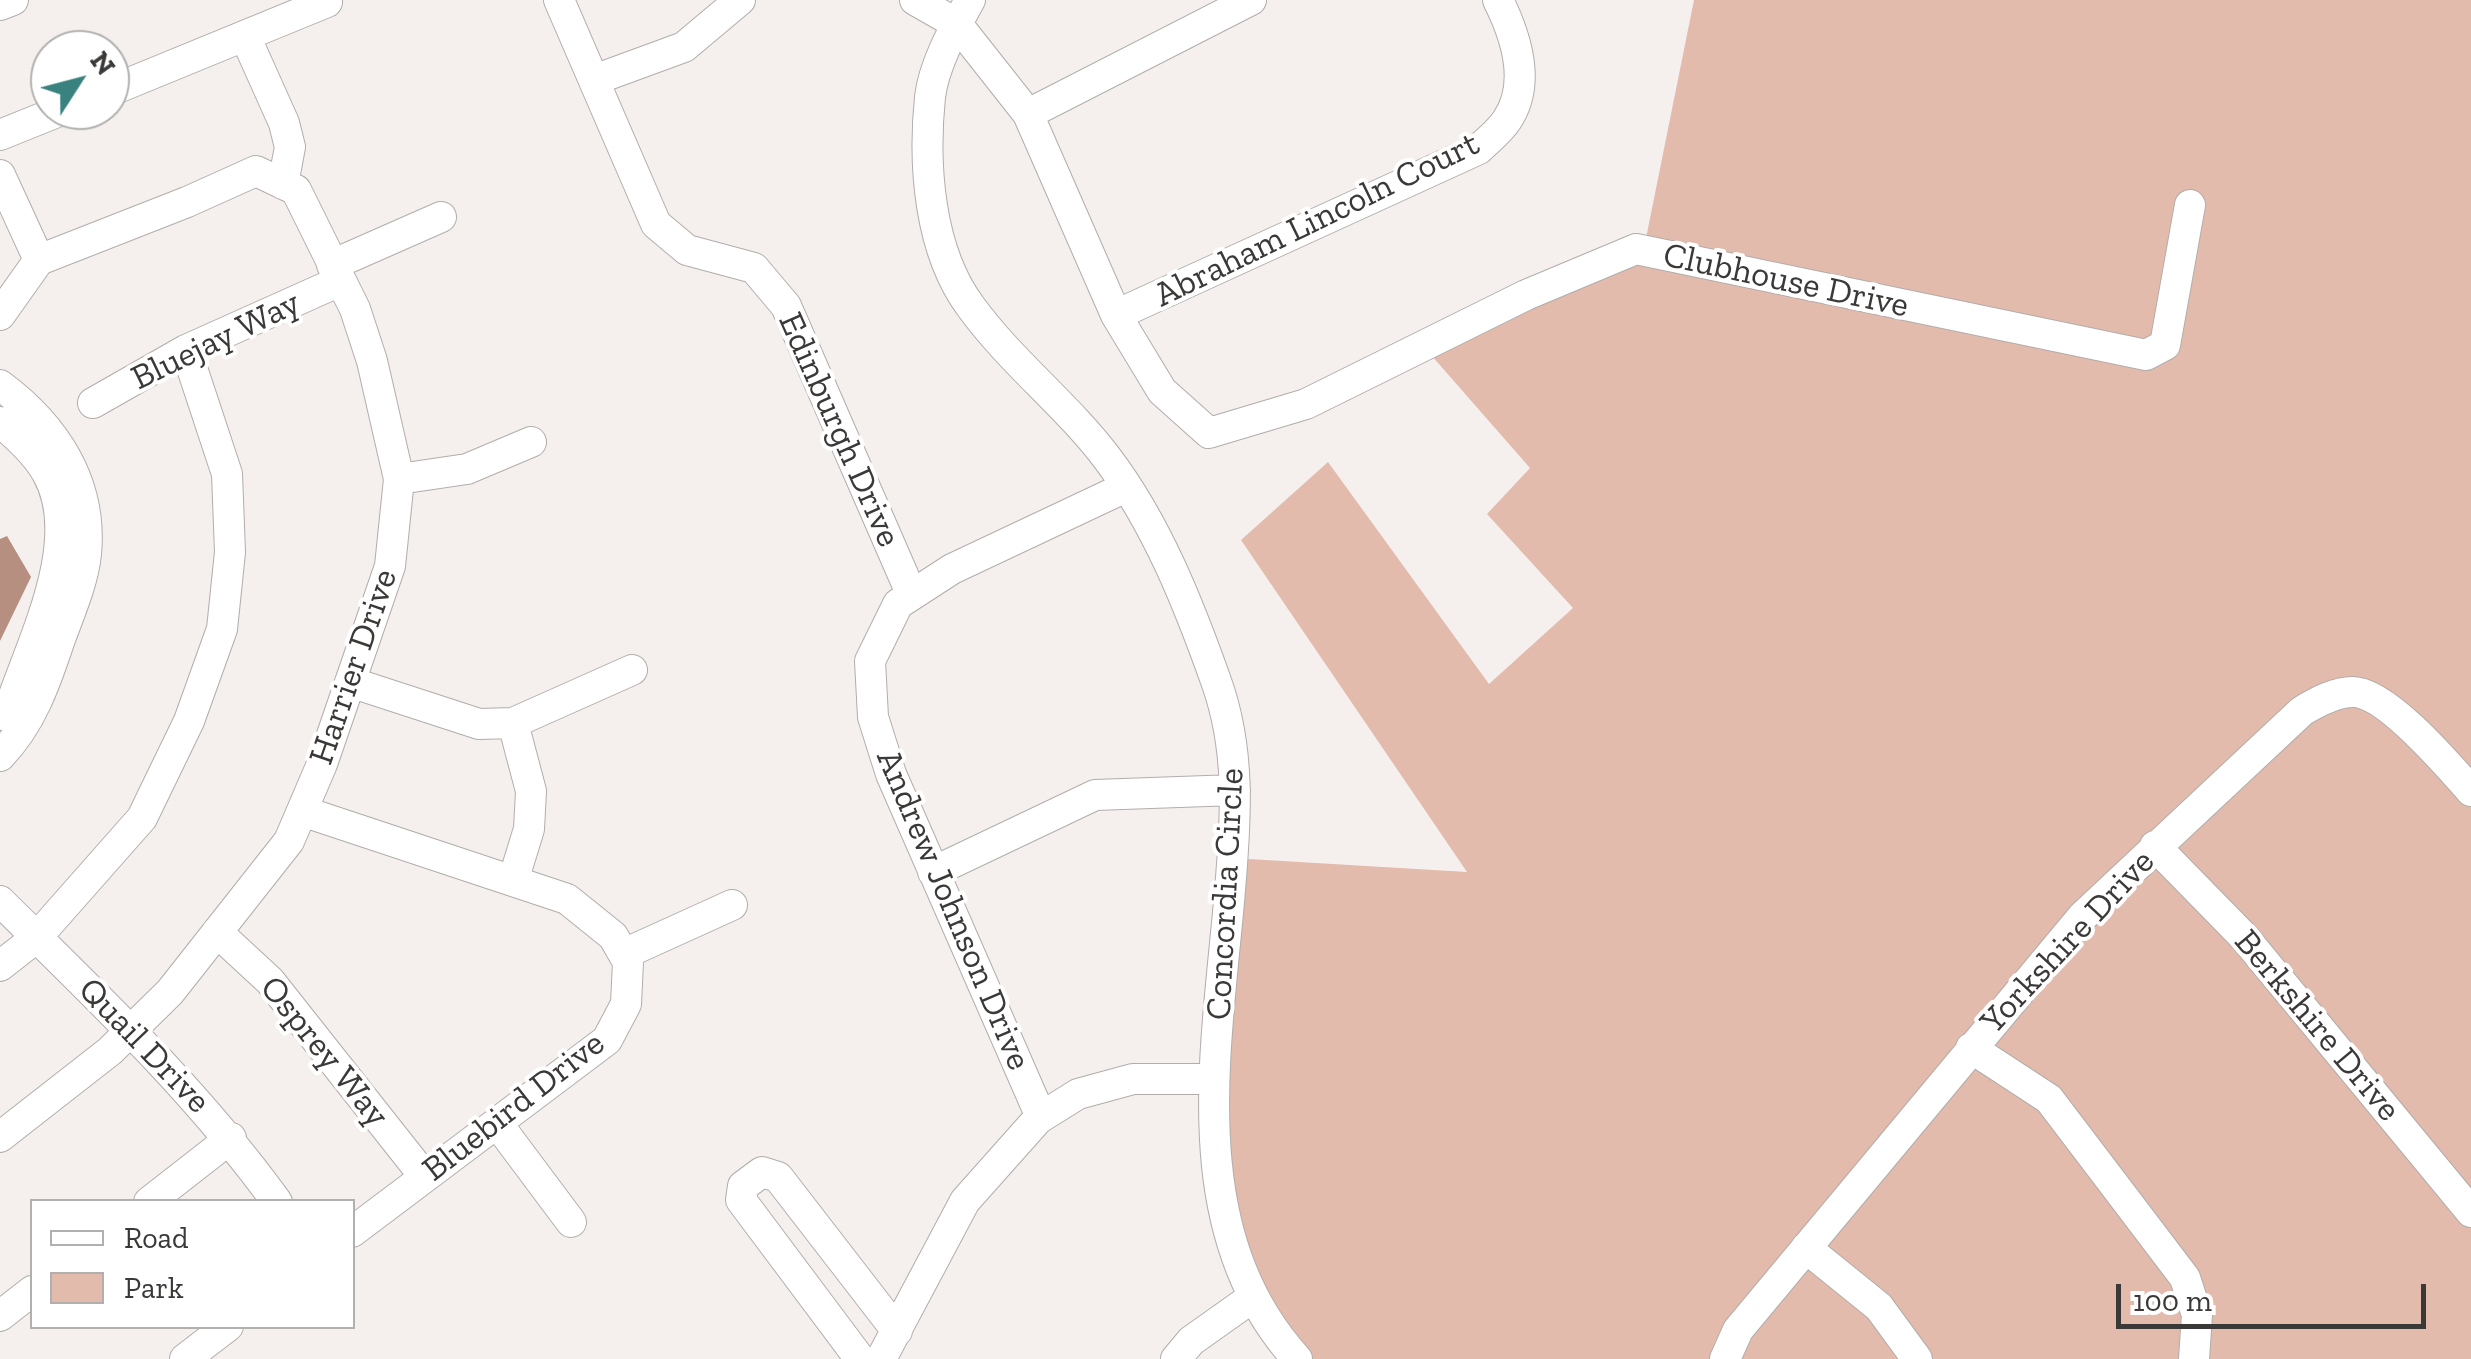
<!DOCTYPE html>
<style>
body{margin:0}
#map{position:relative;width:2471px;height:1359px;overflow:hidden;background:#f5f0ee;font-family:"Zilla Slab",serif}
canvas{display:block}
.legend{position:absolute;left:30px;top:1199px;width:325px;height:130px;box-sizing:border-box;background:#fff;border:2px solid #b1b0af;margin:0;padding:12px 18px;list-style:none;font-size:30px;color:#3b3938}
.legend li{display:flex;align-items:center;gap:20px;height:50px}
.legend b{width:50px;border:2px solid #b1b0af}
.north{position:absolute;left:30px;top:30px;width:100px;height:100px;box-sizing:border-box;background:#fff;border:2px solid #b1b0af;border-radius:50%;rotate:54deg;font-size:28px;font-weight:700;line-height:40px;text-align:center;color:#3b3938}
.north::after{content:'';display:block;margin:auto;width:35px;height:45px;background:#3a827f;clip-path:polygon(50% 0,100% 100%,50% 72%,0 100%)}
.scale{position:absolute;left:2116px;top:1284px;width:310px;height:45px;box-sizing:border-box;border:5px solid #3b3938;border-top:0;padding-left:12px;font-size:30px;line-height:35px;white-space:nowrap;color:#3b3938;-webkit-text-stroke:8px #fff;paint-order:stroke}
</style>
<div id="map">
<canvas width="2471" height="1359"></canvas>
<ul class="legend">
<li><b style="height:12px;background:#fff"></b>Road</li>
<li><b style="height:28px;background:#e2bbad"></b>Park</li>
</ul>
<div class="north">N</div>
<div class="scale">100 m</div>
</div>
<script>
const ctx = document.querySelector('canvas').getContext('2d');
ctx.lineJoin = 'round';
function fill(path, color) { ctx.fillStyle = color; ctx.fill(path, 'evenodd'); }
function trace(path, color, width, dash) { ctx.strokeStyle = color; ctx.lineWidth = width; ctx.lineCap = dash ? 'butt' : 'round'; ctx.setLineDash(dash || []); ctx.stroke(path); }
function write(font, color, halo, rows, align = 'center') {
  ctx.font = font + ' "Zilla Slab",serif'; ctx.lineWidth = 8; ctx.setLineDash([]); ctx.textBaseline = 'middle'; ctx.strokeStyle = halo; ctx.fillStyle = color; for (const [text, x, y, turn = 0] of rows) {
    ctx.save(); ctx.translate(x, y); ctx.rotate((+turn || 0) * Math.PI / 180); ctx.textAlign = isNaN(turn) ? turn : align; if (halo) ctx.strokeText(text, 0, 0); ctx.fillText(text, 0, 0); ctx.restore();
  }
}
fill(new Path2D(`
 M1694,0h777v1359h-1169l-73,-107 -7,-311 10,-83 235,14 -226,-332 87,-78 161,222 84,-76 -86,-94 43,-46 -106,-121 219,-94z`), '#e2bbad');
fill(new Path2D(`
 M7,536l24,41 -31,64v-102z`), '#b78f80');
const minor = new Path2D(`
 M559,0l97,224 31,26 67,18 32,38 125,287
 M915,0l42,24 71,90 88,201 46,76 47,42 97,-29 220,-109 110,-46 510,106 19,-10 25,-140
 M970,0c-16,29 -36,64 -40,97 -7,68 -1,154 41,210 40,55 96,98 136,151 50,66 82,147 109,223 25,69 20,138 14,209 -13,157 -50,340 67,469
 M0,5l13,-5
 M245,36l39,87 6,24 -7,37
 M594,80l90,-33 56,-47
 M110,91l217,-89
 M1028,114l223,-114
 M0,135l62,-25
 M0,175l39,85 -39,55
 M332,265l109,-48
 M1116,315l363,-166c9,-9 21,-18 28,-29 25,-37 9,-84 -9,-120
 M0,385c54,40 93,97 86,169 -3,29 -17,60 -27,88 -14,42 -28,82 -59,114
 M93,403l93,-53 154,-69
 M0,422c17,14 36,31 47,51 37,65 -12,162 -34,225l-13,17
 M399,479l68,-10 64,-27
 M350,682l129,42 34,-1 119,-53
 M513,723l18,68 -2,38 -16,52
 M302,811l265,88 46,37 15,26 -2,42 -19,36 -255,192
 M2155,846l89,91 227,275
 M933,872l162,-77 140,-5
 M0,901c98,97 195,188 277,301
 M217,932l53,49 155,196
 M624,954l108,-49
 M0,966l37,-29 105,-119 47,-97 33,-92 8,-77 -3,-78 -41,-124
 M1971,1048l78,51 136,179 12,37 -3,44
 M1041,1117l-150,-343 -18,-57 -3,-56 28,-57 54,-35 174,-82
 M497,1123l74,99
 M0,1137l110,-86 60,-59 119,-151 33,-77 68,-198 9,-87 -27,-118 -17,-52 -59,-119 -40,-19 -69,31 -148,58
 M149,1202l82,-64
 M1806,1248l73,59 38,52
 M0,1316l32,-25
 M185,1359l43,-33
 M860,1359l-119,-159 2,-14 19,-14 16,5 119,154
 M881,1359l84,-158 73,-82 40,-25 55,-15h81
 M1176,1359l15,-18 62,-44
 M1725,1359l13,-29 344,-413 220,-206c15,-9 33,-19 51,-19 33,0 96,74 118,99`);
trace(minor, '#b2adab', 32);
trace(minor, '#fff', 30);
write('35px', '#3b3938', '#fff', [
 ["Abraham Lincoln Court",1317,220,-26],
 ["Clubhouse Drive",1786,281,12],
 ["Bluejay Way",216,341,-26],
 ["Edinburgh Drive",839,430,66],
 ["Harrier Drive",354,667,-71],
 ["Concordia Circle",1226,894,-87],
 ["Andrew Johnson Drive",953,910,67],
 ["Yorkshire Drive",2068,942,-47],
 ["Berkshire Drive",2317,1026,50],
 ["Quail Drive",144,1046,46],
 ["Osprey Way",324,1052,51],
 ["Bluebird Drive",514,1107,-38]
]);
</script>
